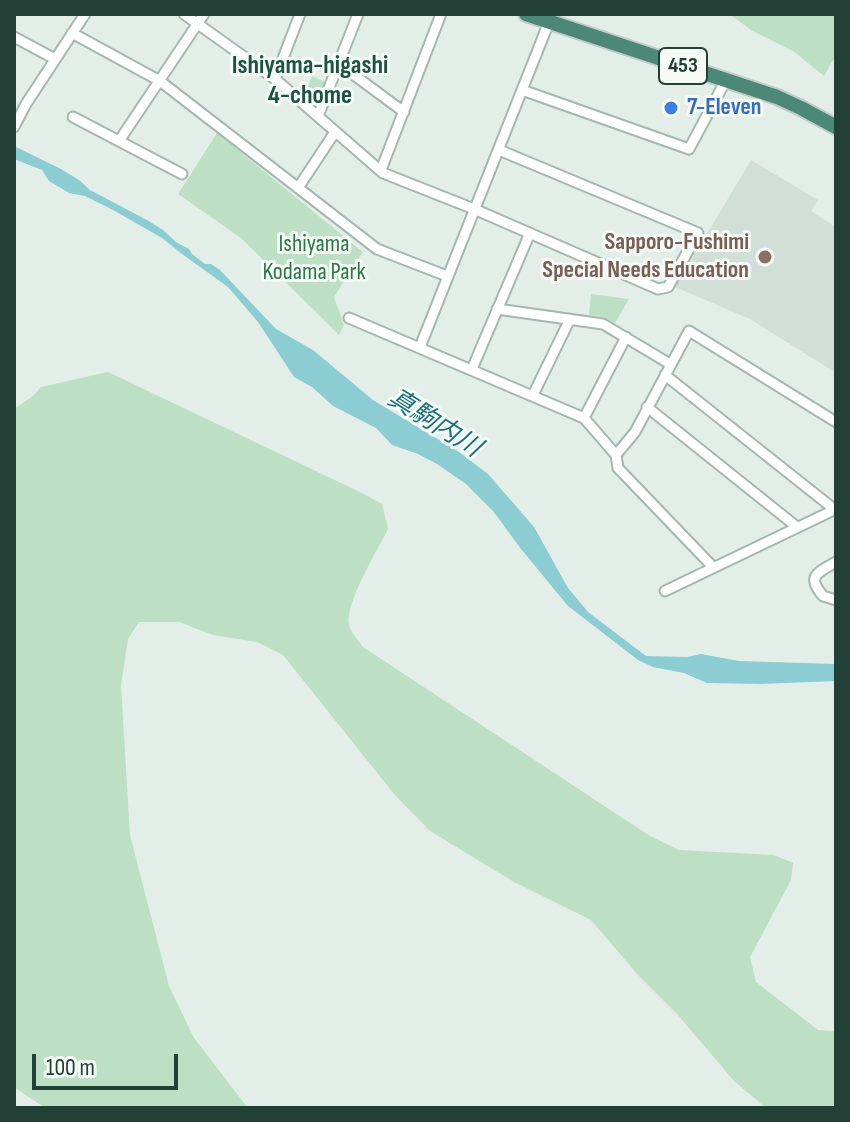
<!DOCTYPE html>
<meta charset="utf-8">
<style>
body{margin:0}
#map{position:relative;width:850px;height:1122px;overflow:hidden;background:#e4eee9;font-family:"Sofia Sans Condensed",sans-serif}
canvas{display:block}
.frame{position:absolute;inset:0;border:16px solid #234037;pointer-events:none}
.scale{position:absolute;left:32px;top:1054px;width:146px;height:36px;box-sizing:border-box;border:4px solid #234037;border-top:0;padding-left:10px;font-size:24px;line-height:28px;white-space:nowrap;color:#234037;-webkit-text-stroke:6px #f5faf7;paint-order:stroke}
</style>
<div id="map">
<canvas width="850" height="1122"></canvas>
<div class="frame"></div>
<div class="scale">100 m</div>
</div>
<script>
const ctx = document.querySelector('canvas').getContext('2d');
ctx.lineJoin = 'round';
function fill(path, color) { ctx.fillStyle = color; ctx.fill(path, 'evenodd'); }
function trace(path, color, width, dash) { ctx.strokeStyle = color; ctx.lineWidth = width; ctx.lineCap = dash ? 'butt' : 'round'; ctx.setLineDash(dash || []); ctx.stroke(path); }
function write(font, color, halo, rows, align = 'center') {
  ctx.font = font + ' "Sofia Sans Condensed","Noto Sans JP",sans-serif'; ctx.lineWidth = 6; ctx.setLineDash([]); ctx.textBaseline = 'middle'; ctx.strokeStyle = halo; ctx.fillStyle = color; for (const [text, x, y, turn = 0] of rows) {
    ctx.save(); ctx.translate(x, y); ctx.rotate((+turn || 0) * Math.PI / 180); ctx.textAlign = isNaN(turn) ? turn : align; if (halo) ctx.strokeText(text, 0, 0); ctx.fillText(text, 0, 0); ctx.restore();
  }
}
fill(new Path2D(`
 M751,160l67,40 -7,11 25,16v146l-86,-54 -75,-32z`), '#d2ded8');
fill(new Path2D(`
 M725,14h111v41l-12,21 -31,-25 -42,-21 -19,-14z
 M312,76l13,6 -9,24 -12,-9z
 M217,133l146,119 -29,45 10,28 -5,10 -98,-97 -63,-44z
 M591,294l38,5 -14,24 -11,-6 -15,-2z
 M108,372l254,121 20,11 6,25c-10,20 -44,76 -39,96 1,7 10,16 14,22l287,189 29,14 95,5 19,8 -2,17 -41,77 6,25 62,48 15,1 3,-2v79h-70l-32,-27 -56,-66 -40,-40 -47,-55 -77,-38 -84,-51 -36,-37 -111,-139 -26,-13 -44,-7 -34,-13h-40l-11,17 -7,47 9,149 39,151 25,52 54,70h-203l-31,-21v-678l19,-13 8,-9z`), '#bddfc4');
fill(new Path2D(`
 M14,146l47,23 18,11 11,10 57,30 16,10 13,12 13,7 3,5 13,10h6l9,6 56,59 37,21 60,50 86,52 29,22 46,53 34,61 20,24 58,44 41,1 14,-3 38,7 97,3v17l-75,3 -54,-1 -23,-10 -31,-6 -15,-7 -70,-54 -47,-57 -28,-38 -27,-27 -29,-20 -19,-10 -26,-9 -16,-17 -43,-22 -21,-19 -18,-10 -36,-55 -30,-35 -46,-33 -20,-16 -49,-28 -28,-14 -16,-3 -20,-12 -7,-11 -28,-11z`), '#8cccd3');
const minor = new Path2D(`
 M184,14l91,65 108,94 91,36 184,80 10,-2 30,-54 -199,-83
 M72,33l88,48 217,168 70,27
 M14,37l41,22
 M339,64l65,48
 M275,79l25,-65
 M522,90l167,59 37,-69
 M318,116l40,-102
 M73,117l109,57
 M14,127l12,-23 59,-90
 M119,141l85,-127
 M381,170l60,-156
 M298,188l37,-56
 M497,309l106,15 67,40
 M349,318l235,100 32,37 2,13 95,99
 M420,347l129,-325
 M472,369l58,-136
 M665,375l169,134
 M533,395l37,-76
 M647,407l150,120
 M584,418l42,-81
 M616,455l19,-23 54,-101 147,91
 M836,562c-19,11 -30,14 -13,34l13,4
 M665,591l171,-82`);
const trunk = new Path2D(`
 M526,14l251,83 24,11 35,19`);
trace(minor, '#a6b6b0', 13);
trace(trunk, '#c1cac7', 18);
trace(minor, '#fff', 9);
trace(trunk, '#4b8877', 14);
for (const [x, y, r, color] of [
 [671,108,8,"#3f7fe0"],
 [765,257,8,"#8d6e63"]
]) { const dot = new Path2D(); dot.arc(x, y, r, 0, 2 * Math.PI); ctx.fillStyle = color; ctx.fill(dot); trace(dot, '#f5faf7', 3); }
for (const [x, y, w] of [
 [683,66,48]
]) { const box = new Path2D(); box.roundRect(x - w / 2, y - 18, w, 36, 6); ctx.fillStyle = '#f5faf7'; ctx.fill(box); trace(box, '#234037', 2); }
write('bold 22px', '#234037', null, [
 ["453",683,66]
]);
write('bold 24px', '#366cbe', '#f5faf7', [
 ["7-Eleven",687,108]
], 'left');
write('bold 24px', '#785e54', '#f5faf7', [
 ["Sapporo-Fushimi",749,243],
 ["Special Needs Education",749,271]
], 'right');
write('24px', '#2c7845', '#f5faf7', [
 ["Ishiyama",314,245],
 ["Kodama Park",314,273]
]);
write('bold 26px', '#1e5343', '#f5faf7', [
 ["Ishiyama-higashi",310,66],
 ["4-chome",310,96]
]);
write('italic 26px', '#1b727d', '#f5faf7', [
 ["真駒内川",434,424,32]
]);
</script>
